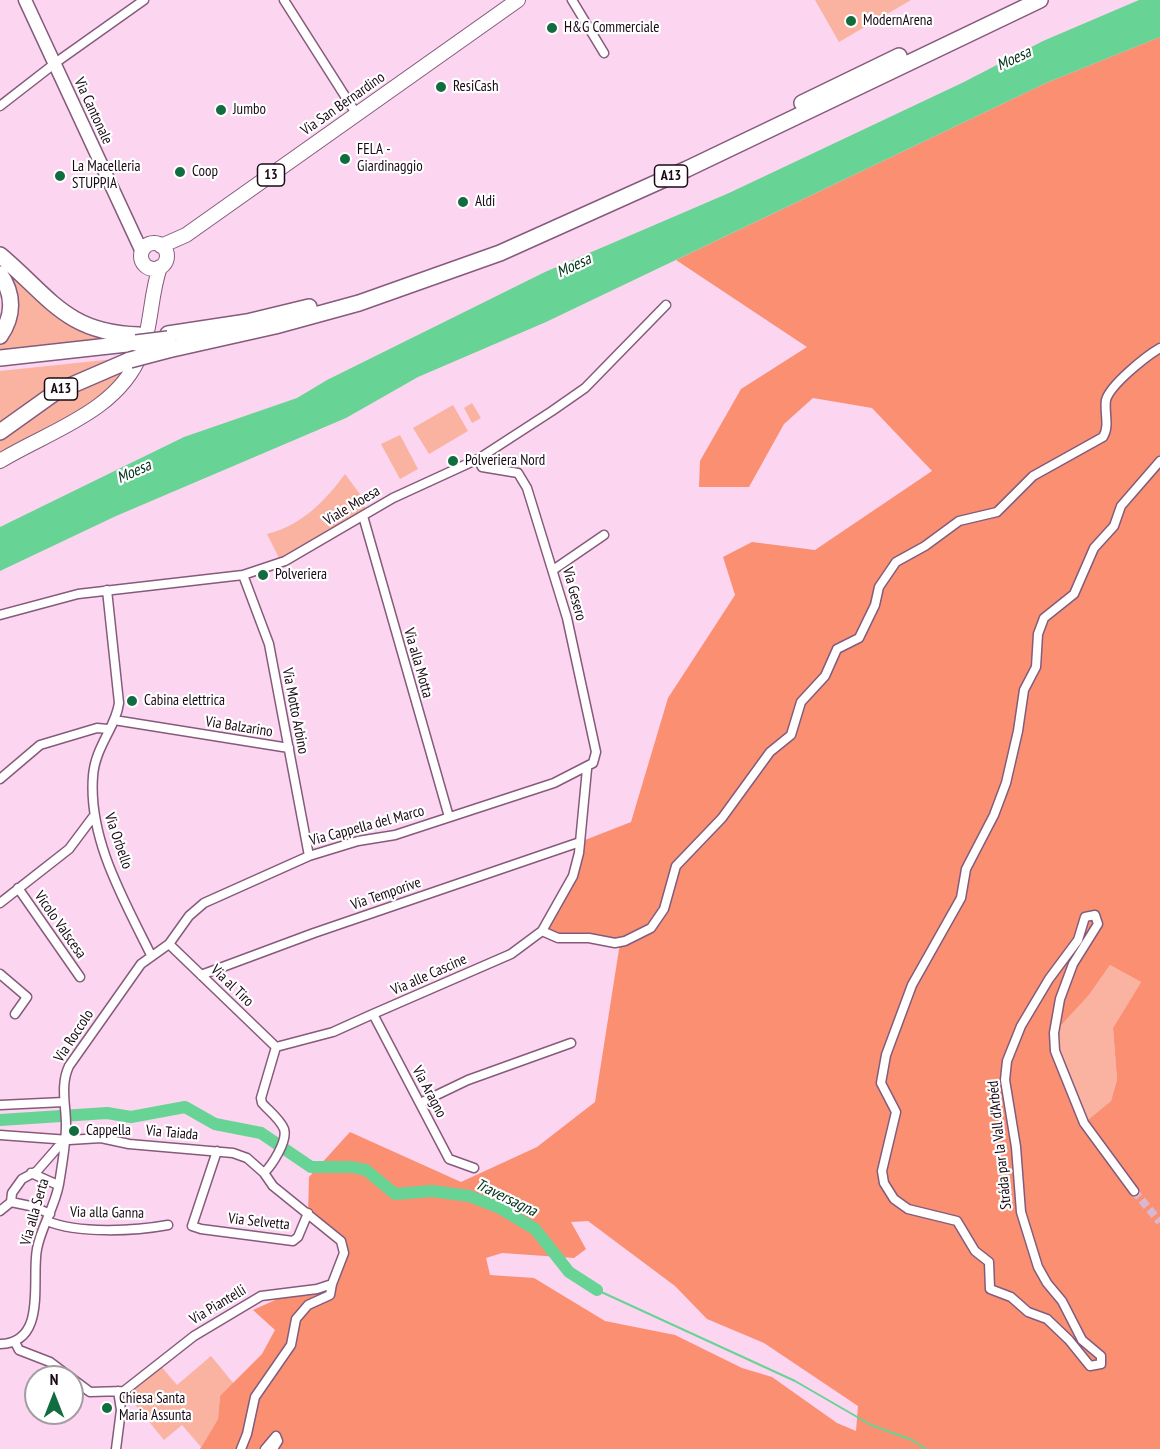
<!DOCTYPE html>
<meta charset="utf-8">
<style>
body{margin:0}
#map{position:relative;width:1160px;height:1449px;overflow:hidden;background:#fcd5f1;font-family:"PT Sans Narrow",sans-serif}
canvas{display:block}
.north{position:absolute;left:24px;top:1365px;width:60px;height:60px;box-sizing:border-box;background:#fff;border:2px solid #a39da2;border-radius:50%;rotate:0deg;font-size:16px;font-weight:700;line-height:24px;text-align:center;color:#1a0a16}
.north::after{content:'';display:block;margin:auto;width:21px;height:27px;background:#116c40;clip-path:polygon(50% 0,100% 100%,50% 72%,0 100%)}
</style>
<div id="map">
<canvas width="1160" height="1449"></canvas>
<div class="north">N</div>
</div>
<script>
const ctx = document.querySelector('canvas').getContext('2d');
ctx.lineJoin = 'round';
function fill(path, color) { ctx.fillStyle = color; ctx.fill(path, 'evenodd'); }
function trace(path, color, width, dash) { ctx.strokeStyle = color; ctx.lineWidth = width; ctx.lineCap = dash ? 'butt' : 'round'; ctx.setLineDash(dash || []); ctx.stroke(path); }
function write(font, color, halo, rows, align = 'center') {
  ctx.font = font + ' "PT Sans Narrow",sans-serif'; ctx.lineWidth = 4.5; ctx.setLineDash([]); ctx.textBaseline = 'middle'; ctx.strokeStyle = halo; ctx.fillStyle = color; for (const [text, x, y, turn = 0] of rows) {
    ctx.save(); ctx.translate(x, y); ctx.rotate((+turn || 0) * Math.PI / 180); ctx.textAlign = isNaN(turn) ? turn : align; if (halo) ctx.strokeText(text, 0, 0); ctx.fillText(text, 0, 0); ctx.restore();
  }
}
fill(new Path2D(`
 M815,0h96l-72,42z
 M0,260l113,79 -113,13v-10l7,-10z
 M124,358l-124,70v-57z
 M128,367c-22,40 -89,66 -128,88v-15l61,-45z
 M472,403l9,15 -9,5 -8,-15z
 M453,405l15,26 -39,23 -16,-26z
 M400,435l18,34 -18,10 -19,-35z
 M345,474l20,27v8l-86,49 -12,-24c34,-8 58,-33 78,-60z
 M1110,965l31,17 -28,46 4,52 -6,21 -27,22 -14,-30 -16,-60 35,-38z
 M211,1356l23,28 -14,12 -2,23 -17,28 -19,-22 -18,15 -40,-49 35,-27 18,21z`), '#f9b3a0');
fill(new Path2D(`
 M1160,37v1412h-960l18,-30 2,-23 42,-42 13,-24 -22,-20 40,-18 36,-7 15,-36 -36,-36 1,-36 41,-45 111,50 76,-35 58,-45 25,-159 -78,-12 31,-55 7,-34 51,-20 37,-124 67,-103 -12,-38 29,-15 63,8 117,-79 -60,-63 -59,-10 -29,26 -35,63h-50l1,-26 41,-72 66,-42 -131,-87 370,-177zM1110,965l31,17 -28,46 4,52 -6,21 -27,22 -30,-80v-10l35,-38zM588,1221l87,65 32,33 57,24 94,63 -2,25 -19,-8 -65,-46 -30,-9 -67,-33 -70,-14 -71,-43 -44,-3 -4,-17 16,-5 72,5 12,-9 -15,-27z`), '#fa8f72');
fill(new Path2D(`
 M1139,0h21v37l-114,46 -500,239 -128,55 -72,41 -230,98 -116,55v-44l184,-90 113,-39 30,-18 218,-108 184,-79 235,-111 79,-41z`), '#67d394');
trace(new Path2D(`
 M597,1290l198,91 76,44 41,15 14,9`), '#67d394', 2);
trace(new Path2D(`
 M0,1120l107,-7 24,4 54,-10 30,17 46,9 50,34h41l14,3 29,24 37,-3 37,5 31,12 35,21 34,43 28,18`), '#67d394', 12);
trace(new Path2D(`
 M1134,1191l26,31`), '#dab7d0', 8, [8, 4]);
const street = new Path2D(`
 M284,0l73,115
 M572,0l32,53
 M0,106l58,-45 86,-61
 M363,516l86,301
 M553,570l51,-35
 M243,575l26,69 40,212
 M107,590l12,113c-3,24 -24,44 -26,73 -5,63 31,124 58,179
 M0,615l78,-21 165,-19 42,-14 108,-63 85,-39 74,-48 33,-23 81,-83
 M114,720l175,28
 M0,779l40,-34 57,-17 11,1
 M18,888l62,89
 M0,903l69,-54 24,-32
 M542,931l16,7h31l26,5 10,-2 26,-13 13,-19 12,-43 46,-48 48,-66 21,-17 10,-33 24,-26 12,-27 22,-11 16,-33 4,-18 17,-25 29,-16 34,-25 38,-9 36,-36 70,-39c7,-11 1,-25 3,-37 4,-15 40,-44 54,-52
 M169,944l107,103
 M0,974l27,23 -12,17
 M201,975l113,-42 266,-91
 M373,1014l76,145 25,9
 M276,1047l57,-15 40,-18 138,-60 31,-23 31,-55 6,-23 8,-84
 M420,1103l48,-23 103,-37
 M0,1105l64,-3
 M0,1135l69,5 32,-2 28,6 104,9 14,5 17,15c8,-8 24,-32 20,-44 -4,-10 -16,-19 -22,-26l-1,-5 15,-51
 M217,1151l-25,75 9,3 92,12 5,-4 10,-24
 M31,1173l27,12
 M1134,1191l-50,-68 -29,-72 -1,-18 6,-34 13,-35 25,-40 -3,-9 -10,2 -7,23 -29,39 -28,47 -14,35 -2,19 11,67 5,65 17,55 9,16 15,18 20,39 19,16v8l-11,2 -21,-26 -22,-21 -19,-7 -17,-15 -21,-8 -1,-27 -14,-11 -18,-30 -49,-12 -14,-10 -10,-16 -2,-12 14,-59 -15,-29 5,-28 26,-70 49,-87 5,-29 28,-54 12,-32 12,-52 6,-41 12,-23 2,-33 6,-16 30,-24 20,-46 20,-22 7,-20 39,-45
 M11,1202l24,5 15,7
 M0,1211l11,-9 1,-9 10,-14 15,-8 28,-32
 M47,1221c31,13 88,10 121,4
 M15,1342l4,8 31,12 40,30 34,-1 70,-55 67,-40 56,-7 15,-5 12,-31 -3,-12 -68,-55 -9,-13
 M0,1344c48,-1 31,-65 37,-95 4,-22 18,-42 22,-65 3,-19 7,-40 7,-59 0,-20 -6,-40 3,-59l72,-102 28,-20 20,-28 15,-13 105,-47 49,-15 37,-6 159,-52 39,-20 3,-11 -29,-134 -40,-130 -9,-15 -36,-6 -4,-8
 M116,1449l5,-39 -3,-19
 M241,1449l6,-15 8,-37 36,-52 5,-26 12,-14 22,-10 2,-11
 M265,1449l11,-13 2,5 -5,8`);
const secondary = new Path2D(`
 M25,0l117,252`);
const primary = new Path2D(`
 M141 256a13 13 0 1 1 26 0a13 13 0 1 1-26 0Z
 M161,246l25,-11 332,-235
 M0,461c49,-30 118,-49 141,-108 11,-28 9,-58 19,-86`);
const highway = new Path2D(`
 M802,103l97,-47
 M0,255c50,42 66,78 139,80
 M0,274c14,20 14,42 0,62
 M168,334l79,-12 62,-15
 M168,350l107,-24 84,-23 141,-50 187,-84 353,-169
 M0,358l136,-15
 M0,432l56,-40 74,-32`);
trace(street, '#855b7b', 11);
trace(secondary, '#855b7b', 15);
trace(primary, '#855b7b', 16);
trace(highway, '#855b7b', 18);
trace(street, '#fff', 8);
trace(secondary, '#fff', 12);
trace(primary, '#fff', 14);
trace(highway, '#fff', 15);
const highwayBridge = new Path2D(`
 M136,343l32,-4
 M130,360l38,-10`);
trace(highwayBridge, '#855b7b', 18, []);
trace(highwayBridge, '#fff', 15);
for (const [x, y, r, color] of [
 [851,21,6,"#116c40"],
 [552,28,6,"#116c40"],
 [441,87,6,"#116c40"],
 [221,110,6,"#116c40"],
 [345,159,6,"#116c40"],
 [180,172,6,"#116c40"],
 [60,176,6,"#116c40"],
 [463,202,6,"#116c40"],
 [453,461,6,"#116c40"],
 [263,575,6,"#116c40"],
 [132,701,6,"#116c40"],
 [74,1131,6,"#116c40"],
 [107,1408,6,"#116c40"]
]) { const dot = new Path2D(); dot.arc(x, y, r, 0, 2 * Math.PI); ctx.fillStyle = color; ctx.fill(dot); trace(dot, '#fff', 2); }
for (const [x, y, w] of [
 [271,175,27],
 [671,176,33],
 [61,389,33]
]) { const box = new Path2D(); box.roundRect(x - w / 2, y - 11, w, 22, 4.5); ctx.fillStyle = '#fff'; ctx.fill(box); trace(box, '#1a0a16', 1.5); }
write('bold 14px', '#1a0a16', null, [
 ["13",271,175],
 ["A13",671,176],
 ["A13",61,389]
]);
write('15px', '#1a0a16', '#fff', [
 ["ModernArena",863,21],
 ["H&G Commerciale",564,28],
 ["ResiCash",453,87],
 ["Jumbo",233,110],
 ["FELA -",357,150],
 ["Giardinaggio",357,167],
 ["La Macelleria",72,167],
 ["STUPPIA",72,184],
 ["Coop",192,172],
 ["Aldi",475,202],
 ["Polveriera Nord",465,461],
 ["Polveriera",275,575],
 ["Cabina elettrica",144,701],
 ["Cappella",86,1131],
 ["Chiesa Santa",119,1399],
 ["Maria Assunta",119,1416]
], 'left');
write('15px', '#1a0a16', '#fff', [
 ["Via San Bernardino",343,104,-35],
 ["Via Cantonale",93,111,65],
 ["Viale Moesa",352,506,-31],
 ["Via Gesero",574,594,75],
 ["Via alla Motta",418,663,74],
 ["Via Motto Arbino",295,711,79],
 ["Via Balzarino",239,727,9],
 ["Via Cappella del Marco",367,826,-15],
 ["Via Orbello",118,841,71],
 ["Via Temporive",386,894,-19],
 ["Vicolo Valscesa",60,925,55],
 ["Via alle Cascine",429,975,-24],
 ["Via al Tiro",232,986,44],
 ["Via Roccolo",74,1036,-57],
 ["Via Aragno",429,1092,62],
 ["Via Taiada",172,1133,5],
 ["Stráda par la Vall d'Arbéd",1000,1145,-96],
 ["Via alla Serta",35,1212,-74],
 ["Via alla Ganna",107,1213,1],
 ["Via Selvetta",259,1222,6],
 ["Via Piantelli",218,1305,-31]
]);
write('italic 16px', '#03331b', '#fff', [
 ["Moesa",1014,59,-25],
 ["Moesa",574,266,-25],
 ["Moesa",134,472,-24],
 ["Traversagna",506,1198,26]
]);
</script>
